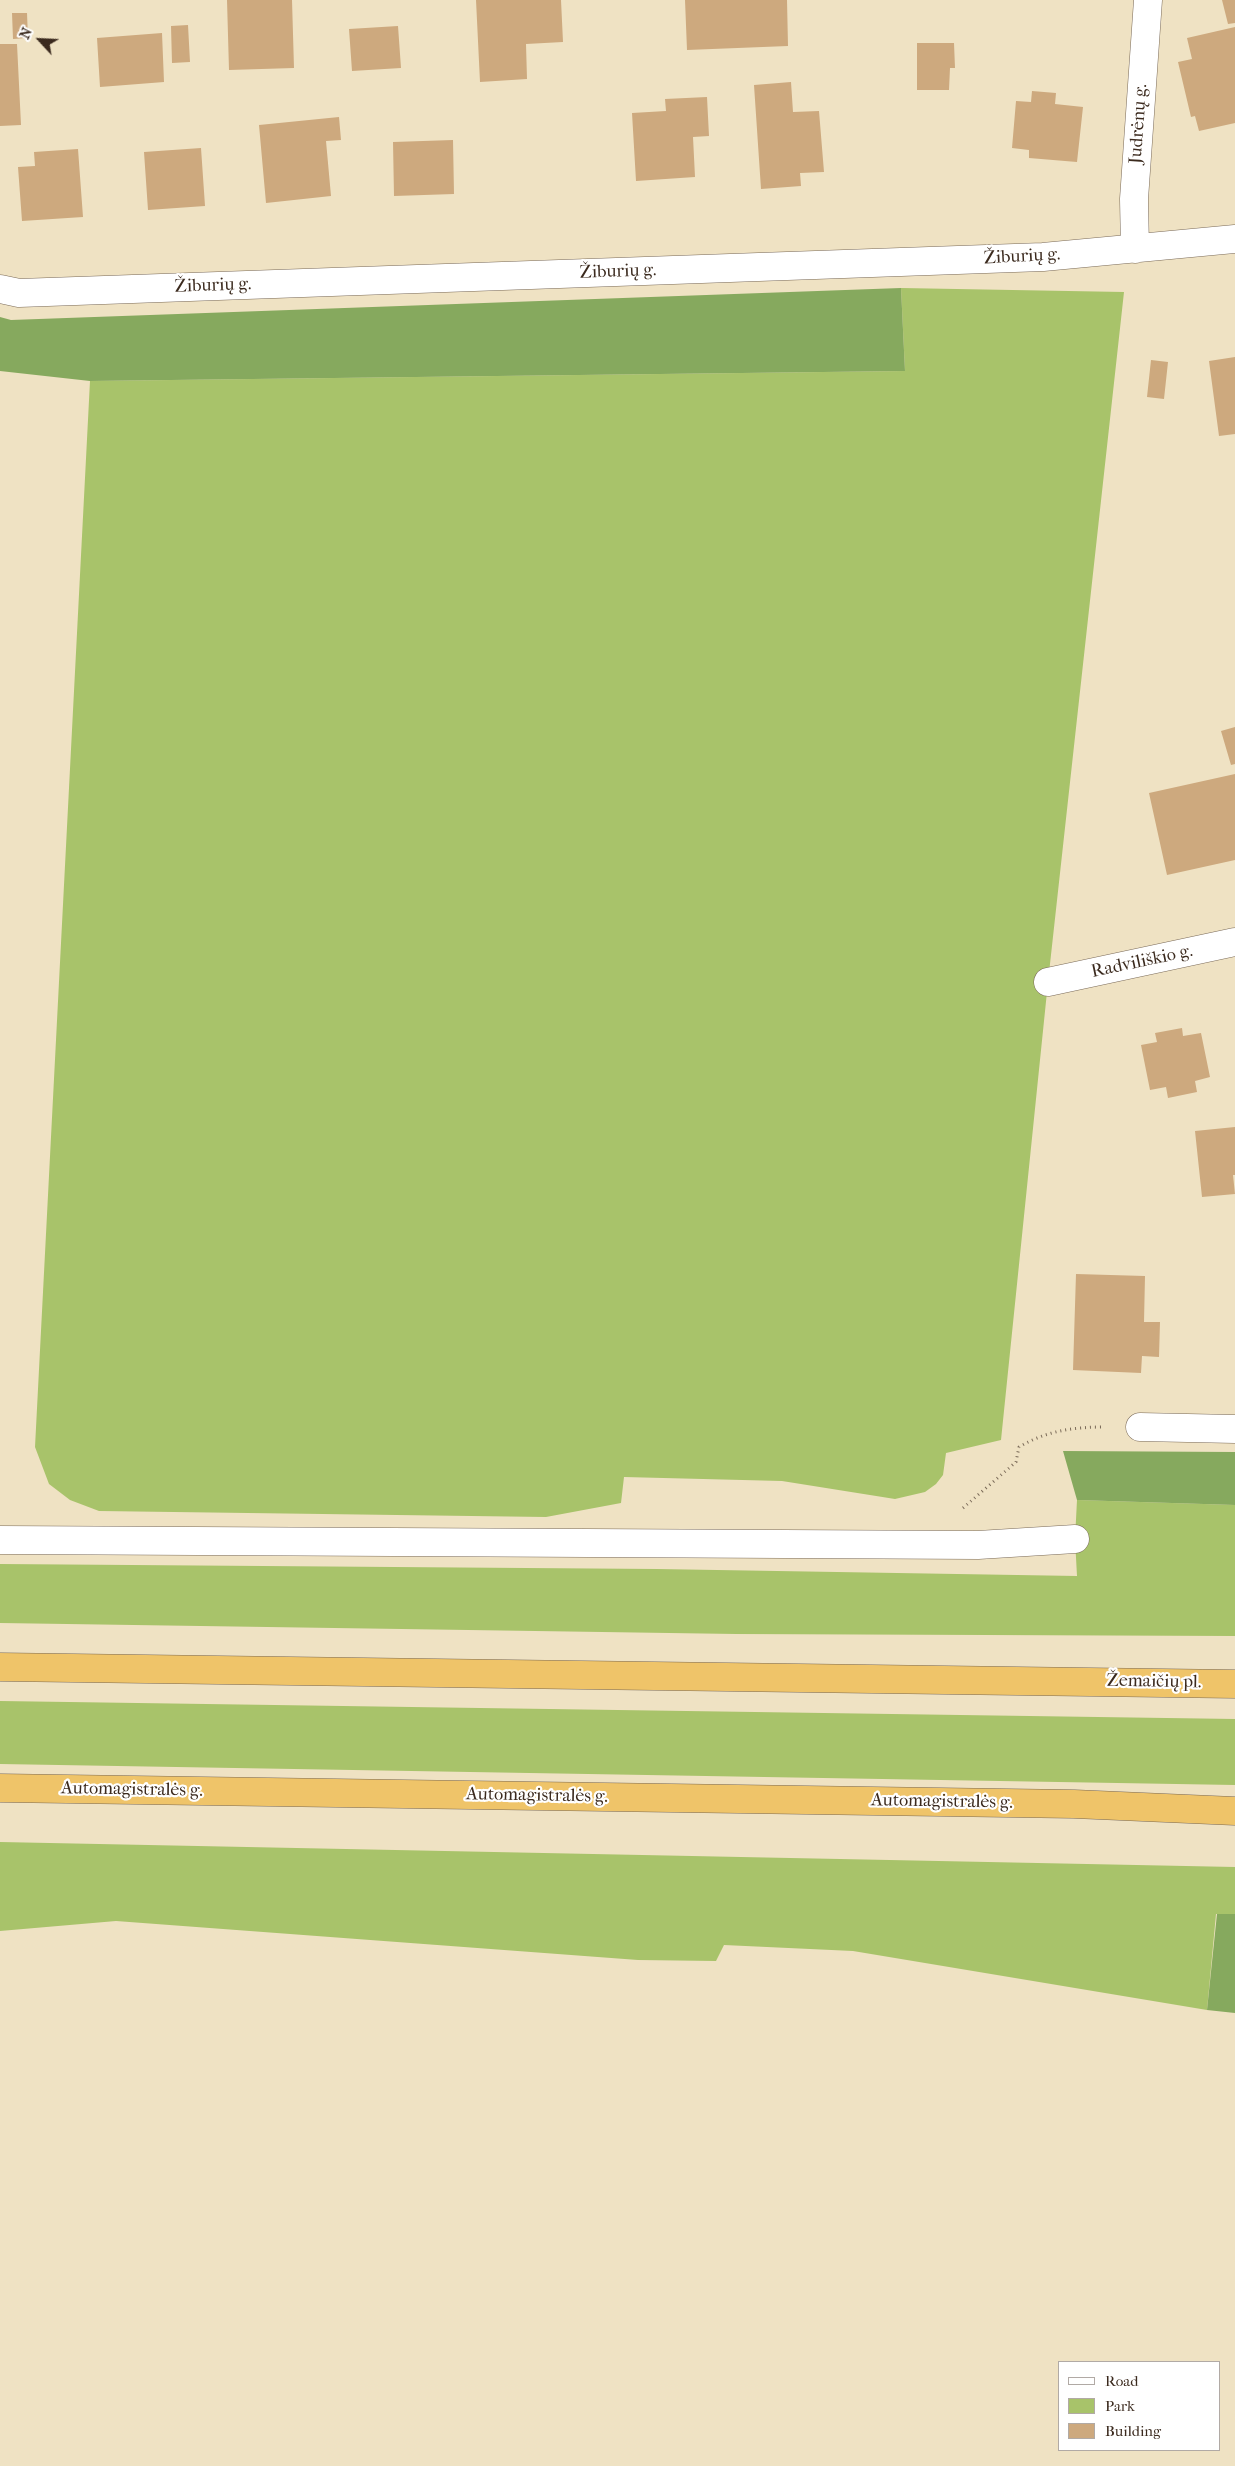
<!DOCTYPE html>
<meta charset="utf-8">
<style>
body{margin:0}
#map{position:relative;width:1235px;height:2466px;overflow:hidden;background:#efe2c3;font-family:"IM FELL French Canon",serif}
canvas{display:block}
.legend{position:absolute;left:1058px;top:2361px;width:162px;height:90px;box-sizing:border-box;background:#fff;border:1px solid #b1aaa5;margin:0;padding:6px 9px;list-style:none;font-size:15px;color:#3b2a1e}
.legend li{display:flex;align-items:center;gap:10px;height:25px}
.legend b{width:25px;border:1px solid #b1aaa5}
.north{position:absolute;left:15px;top:15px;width:50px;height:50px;-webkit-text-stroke:4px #fff;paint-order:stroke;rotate:295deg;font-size:14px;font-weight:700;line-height:20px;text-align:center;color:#3b2a1e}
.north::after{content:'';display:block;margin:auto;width:18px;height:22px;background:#3b2a1e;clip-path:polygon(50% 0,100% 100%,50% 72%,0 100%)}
</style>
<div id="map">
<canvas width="1235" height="2466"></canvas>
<ul class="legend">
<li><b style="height:6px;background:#fff"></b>Road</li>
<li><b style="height:14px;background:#a8c36a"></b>Park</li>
<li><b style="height:14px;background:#cda97e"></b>Building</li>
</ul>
<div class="north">N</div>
</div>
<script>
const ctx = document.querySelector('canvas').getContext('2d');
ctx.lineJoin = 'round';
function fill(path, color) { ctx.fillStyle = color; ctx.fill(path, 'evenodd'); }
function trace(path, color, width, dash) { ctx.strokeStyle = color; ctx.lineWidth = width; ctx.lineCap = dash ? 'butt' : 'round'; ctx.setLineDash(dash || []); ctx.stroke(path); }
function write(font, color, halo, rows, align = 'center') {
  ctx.font = font + ' "IM FELL French Canon",serif'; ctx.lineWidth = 4.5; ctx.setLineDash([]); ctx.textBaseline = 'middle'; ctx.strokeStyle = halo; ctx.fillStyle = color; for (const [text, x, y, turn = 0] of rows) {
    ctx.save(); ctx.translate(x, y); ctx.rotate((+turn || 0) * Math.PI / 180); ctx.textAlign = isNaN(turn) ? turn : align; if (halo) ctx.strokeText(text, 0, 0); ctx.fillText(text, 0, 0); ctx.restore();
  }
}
fill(new Path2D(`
 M901,288l223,4 -76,690 -47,458 -55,13 -3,22 -7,9 -11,8 -30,7 -113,-18 -158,-4 -3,26 -75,14 -447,-6 -29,-11 -21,-16 -14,-37 55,-1066 815,-10z
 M1077,1500l158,5v131l-499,-2 -736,-11v-59l657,5 420,7 -2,-37z
 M0,1701l1235,18v66l-1235,-21z
 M0,1842l1235,25v47h-19l-9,96 -354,-59 -129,-6 -8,16 -78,-1 -522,-39 -116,10z`), '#a8c36a');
fill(new Path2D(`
 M901,288l4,83 -815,10 -90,-10v-54l11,3z
 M1063,1451l172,1v53l-158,-5z
 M1217,1914h18v99l-28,-3z`), '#86a95e');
fill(new Path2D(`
 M227,0h65l2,68 -65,2z
 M476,0h85l2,42 -37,2 1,35 -47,3z
 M685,0h102l1,46 -101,4z
 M1222,0h13v23l-7,1z
 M12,13h15l1,25 -15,1z
 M188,25l2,37 -18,1 -1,-37z
 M398,26l3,42 -49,3 -3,-42z
 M1235,27v96l-36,8 -4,-15 -4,1 -13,-55 14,-3 -5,-21z
 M162,33l2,49 -64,5 -3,-49z
 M917,43h37l1,25h-5l-1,22h-32z
 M0,44h17l4,81 -21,1z
 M791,82l2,30 26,-1 5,61 -24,1 1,13 -40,3 -7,-104z
 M1032,91l24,2 -1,11 28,3 -6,55 -48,-4v-8l-17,-2 4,-47 15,1z
 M707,97l2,39 -16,1 2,40 -59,4 -4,-68 34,-2 -1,-12z
 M339,117l2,23 -15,1 5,55 -65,7 -7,-78z
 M453,140l1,54 -60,2 -1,-54z
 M201,148l4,58 -57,4 -4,-58z
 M78,149l5,68 -61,4 -4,-54 17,-1 -1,-14z
 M1235,357v77l-16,2 -10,-75z
 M1151,360l17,2 -4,37 -17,-2z
 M1235,727v37l-4,1 -10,-34z
 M1235,774v86l-68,15 -18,-82z
 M1182,1028l1,8 18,-3 9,44 -15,4 2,11 -29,6 -2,-11 -16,3 -9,-45 16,-3 -2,-9z
 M1235,1127v48h-2l2,19 -33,3 -7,-66z
 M1076,1274l69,2 -1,46h16l-1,35 -17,-1 -1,17 -68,-3z`), '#cda97e');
const street = new Path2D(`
 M1135,249l-1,-50 14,-199
 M0,289l19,4 1024,-36 192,-18
 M1048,982l187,-40
 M1140,1427l95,2
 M0,1540l978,5 97,-6`);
const highway = new Path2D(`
 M0,1667l1235,17
 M0,1788l1074,16 161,7`);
trace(street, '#7a6a58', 29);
trace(highway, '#7a6a58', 29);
trace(new Path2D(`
 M963,1508l53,-46 3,-15c27,-16 54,-20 86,-20`), '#7a6a58', 3, [1, 4]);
trace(street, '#fff', 28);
trace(highway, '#efc469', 28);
write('18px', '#3b2a1e', '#fff', [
 ["Judrėnų g.",1139,124,-86],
 ["Žiburių g.",1022,257,-3],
 ["Žiburių g.",618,272,-2],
 ["Žiburių g.",213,286,-2],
 ["Radviliškio g.",1142,962,-12],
 ["Žemaičių pl.",1154,1682,1],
 ["Automagistralės g.",132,1790,1],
 ["Automagistralės g.",537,1796,1],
 ["Automagistralės g.",942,1802,1]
]);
</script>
